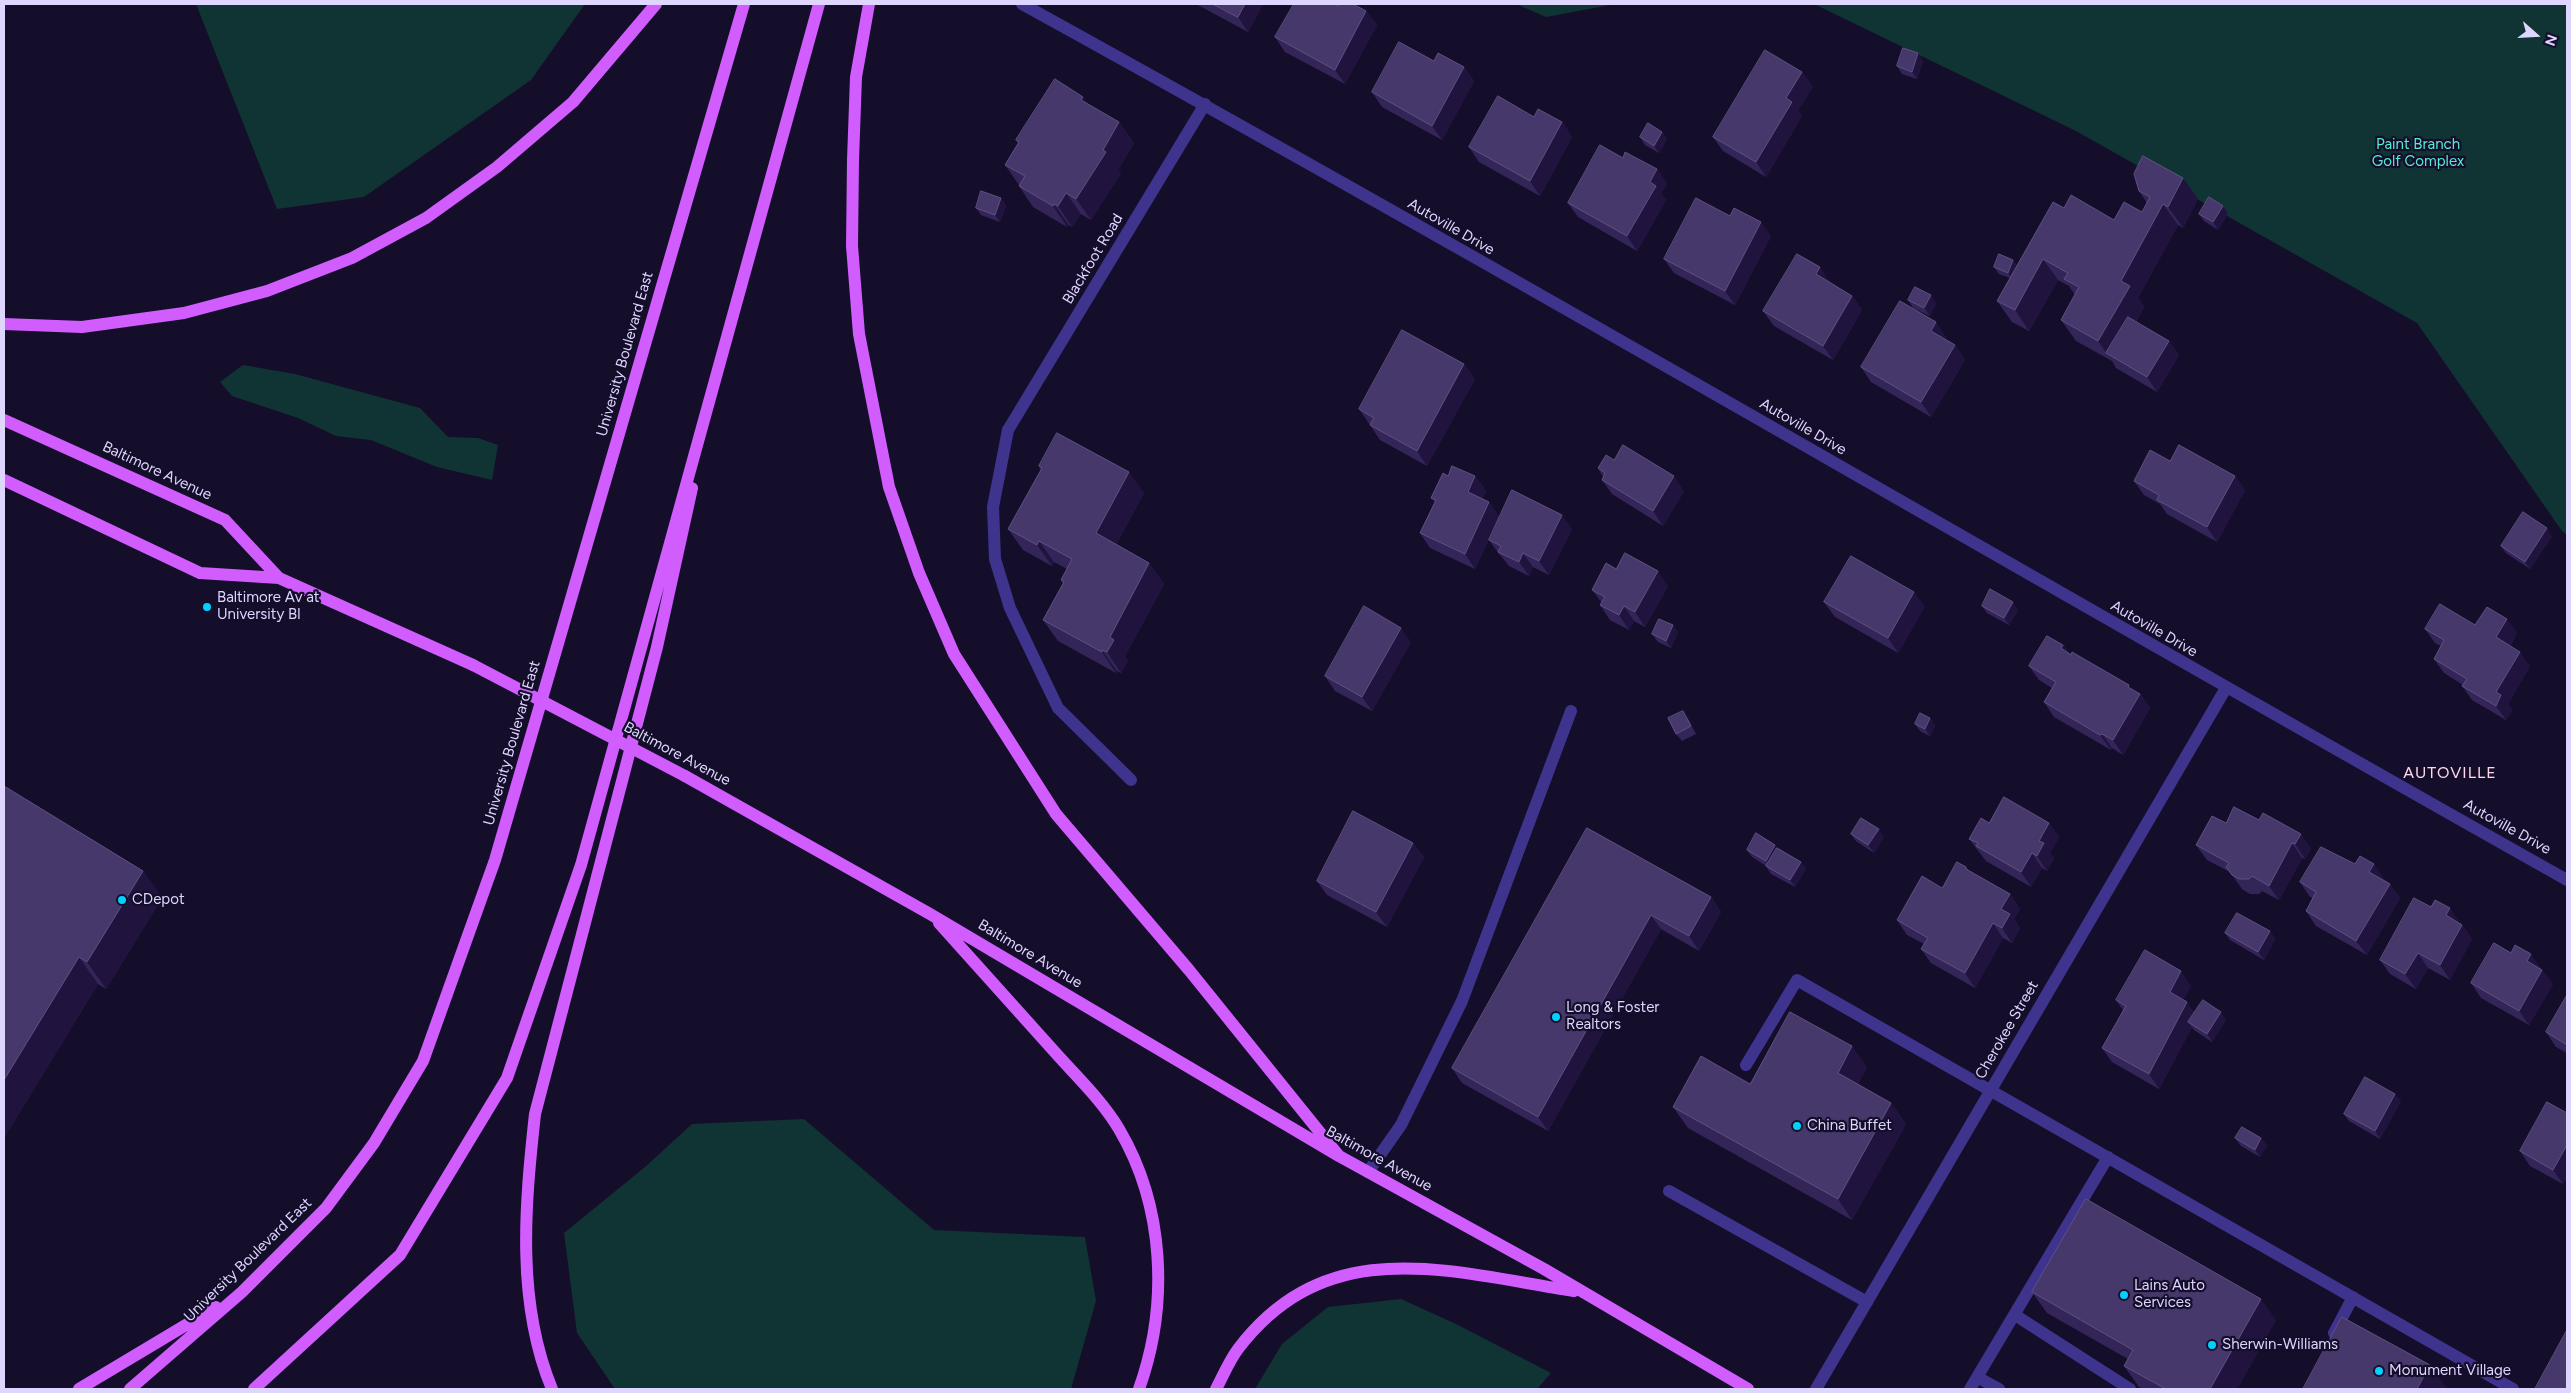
<!DOCTYPE html>
<style>
body{margin:0}
#map{position:relative;width:2571px;height:1393px;overflow:hidden;background:#150e2a;font-family:Figtree,sans-serif}
canvas{display:block}
.frame{position:absolute;inset:0;border:5px solid #dfd6ff;pointer-events:none}
.north{position:absolute;left:2511px;top:10px;width:50px;height:50px;-webkit-text-stroke:4px #150e2a;paint-order:stroke;rotate:109deg;font-size:14px;font-weight:700;line-height:20px;text-align:center;color:#dfd6ff}
.north::after{content:'';display:block;margin:auto;width:18px;height:22px;background:#dfd6ff;clip-path:polygon(50% 0,100% 100%,50% 72%,0 100%)}
</style>
<div id="map">
<canvas width="2571" height="1393"></canvas>
<div class="frame"></div>
<div class="north">N</div>
</div>
<script>
const ctx = document.querySelector('canvas').getContext('2d');
ctx.lineJoin = 'round';
function fill(path, color) { ctx.fillStyle = color; ctx.fill(path, 'evenodd'); }
function trace(path, color, width, dash) { ctx.strokeStyle = color; ctx.lineWidth = width; ctx.lineCap = dash ? 'butt' : 'round'; ctx.setLineDash(dash || []); ctx.stroke(path); }
function write(font, color, halo, rows, align = 'center') {
  ctx.font = font + ' Figtree,sans-serif'; ctx.lineWidth = 4.5; ctx.setLineDash([]); ctx.textBaseline = 'middle'; ctx.strokeStyle = halo; ctx.fillStyle = color; for (const [text, x, y, turn = 0] of rows) {
    ctx.save(); ctx.translate(x, y); ctx.rotate((+turn || 0) * Math.PI / 180); ctx.textAlign = isNaN(turn) ? turn : align; if (halo) ctx.strokeText(text, 0, 0); ctx.fillText(text, 0, 0); ctx.restore();
  }
}
fill(new Path2D(`
 M196,4h389l-54,76 -167,117 -87,12z
 M1516,4h100l-70,13z
 M1814,4h753v531l-5,-4 -145,-208 -341,-192z
 M243,365l52,9 125,34 28,29 30,1 20,7 -6,35 -55,-13 -66,-27 -35,-4 -38,-18 -66,-22 -12,-14z
 M804,1119l130,111 151,7 11,64 -25,88h-456l-38,-56 -13,-100 81,-66 47,-43z
 M1401,1299l55,25 95,49 -14,16h-282l27,-45 46,-37z`), '#103334');
trace(new Path2D(`
 M1008,430l-15,77 2,52 15,49 48,100 73,72
 M1746,1065l51,-85 716,409
 M1368,1172l33,-47 61,-124 109,-290
 M1669,1191l198,111
 M2015,1315l115,74
 M2334,1333l19,-36
 M1977,1377l22,12
 M1970,1389l138,-232`), '#3f348d', 12);
trace(new Path2D(`
 M1022,4c519,286 1029,586 1545,876
 M1008,430l197,-326
 M1816,1389l410,-701`), '#3f348d', 12);
trace(new Path2D(`
 M869,4l-13,73 -3,83 -1,86 7,88 30,153 30,86 35,81 102,160 133,156 150,186
 M4,324l78,3 102,-14 83,-22 85,-33 74,-40 71,-51 76,-65 83,-98
 M4,420l221,100 54,58
 M4,480l196,93 79,5 194,87
 M685,776l245,138 409,242 205,113 204,120
 M939,923c38,42 76,85 114,127 22,25 49,50 66,79 46,78 50,176 20,260
 M79,1389l137,-82
 M130,1389l112,-97 84,-84 48,-65 49,-82 72,-201 249,-856
 M254,1389l146,-134 107,-177 74,-213 238,-861
 M552,1389c-36,-87 -27,-184 -17,-275l122,-467 35,-159
 M1216,1389c7,-13 13,-28 22,-40 90,-118 212,-77 336,-58`), '#d15dff', 12);
trace(new Path2D(`
 M473,665l212,111`), '#d15dff', 12);
fill(new Path2D(`
 M1196,4h67l-15,28z
 M1366,11l11,14 -32,59 -60,-32 -10,-15z
 M1923,61l-6,18 -15,-5 -5,-8z
 M1464,67l10,14 -32,59 -60,-33 -10,-15z
 M1802,72l11,15 -15,23 4,6 -36,61 -43,-26 -10,-14z
 M1088,104l31,18 15,21 -16,27 3,3 -30,47 -10,-6 -9,13 -3,-2 -2,2 -34,-20 -14,-21v-1l-14,-20 13,-22 -2,-3z
 M1534,117l28,5 10,15 -32,59 -61,-34 -10,-15z
 M1662,132l5,7 -8,14 -14,-8 -5,-8z
 M1623,158l34,11 10,15 -6,9 5,7 -29,51 -59,-34 -10,-14z
 M2183,178l15,21 -15,29 -5,-3 -40,73 6,9 -8,15 33,19 10,14 -22,37 -41,-24 -4,-7 -36,-20 -15,-21 14,-25 -6,-9 -11,-6 -29,51 -17,-9 -15,-21 13,-23 -11,-4 -5,-7 19,-7 4,6 47,-58 50,12 28,-8 5,-9 -8,-12z
 M1001,198l5,8 -6,16 -19,-7 -5,-7z
 M2223,206l5,7 -10,17 -14,-9 -5,-7z
 M1771,236l-36,69 -61,-32 -10,-14z
 M1830,282l22,14 10,14 -29,50 -59,-34 -11,-15z
 M1908,300l28,3 -6,13 -17,-8z
 M1946,337l-1,2 10,6 10,15 -34,57 -60,-35 -10,-15z
 M1464,364l11,15 -48,87 -47,-26 -10,-15 -11,-16z
 M1614,460l70,31 -21,35 -51,-32 -10,-14 1,-3 -5,-9z
 M2170,461l65,15 10,14 -28,52 -50,-28 -7,-10 -16,-9 -10,-14z
 M1039,466l105,27 -28,51 33,19 15,21 -39,72 3,5 -7,12 -4,-2 -1,2 -58,-32 -15,-21 20,-37 -2,-3 6,-11 -13,-7 -2,4 -29,-16 -15,-21 33,-59z
 M1448,476h27l11,15 -4,8 7,3 10,15 -24,52 -45,-21 -10,-15 15,-31 -4,-4z
 M1572,529l-23,46 -16,-8 -4,9 -20,-10 -8,-10 -2,-2 -10,-14z
 M2552,536l-22,33 -24,-16 -5,-7z
 M1616,569l52,17 -23,41 -11,-6 -5,9 -19,-10 -10,-15 2,-2 -10,-13z
 M1824,602l101,4 -27,47 -63,-36z
 M1982,606l36,4 -9,15 -22,-12z
 M2475,625l42,8 -7,13 20,20 -22,38 4,6 -6,10 -34,-20 -10,-14 1,-1 -19,-12 -10,-14 7,-13 -6,-3 -10,-14z
 M1678,632l-7,16 -13,-6 -6,-8z
 M1411,642l-39,69 -37,-20 -10,-15z
 M2063,645l6,8 60,32 2,4 9,5 10,14 -27,47 -11,-7 -1,2 -57,-33 -10,-15 8,-14 -13,-8 -10,-14z
 M1688,718l8,16 -14,7 -6,-7z
 M1930,718l5,8 -5,10 -10,-5 -5,-7z
 M4,786l139,85 19,27 -56,91 -8,-5 -94,154z
 M1989,823h60l10,14 -9,16 4,5 -7,13 -5,-3 -11,19 -45,-26 -17,-22z
 M2226,823l85,25 -6,11 -3,-1 -23,42 -17,-9 -3,3h-9l-8,-5 -12,-17 -23,-12 -11,-15z
 M1587,828l124,69 10,15 -22,39 -38,-22 -113,202 -86,-48 -10,-15z
 M1851,834l33,3 -10,16 -18,-12z
 M1413,843l11,14 -37,70 -60,-32 -10,-14z
 M1778,848l23,14 5,7 -11,18 -24,-13 -5,-8 -14,-9 -5,-7z
 M2355,864l29,15v1l6,4 10,14 -33,57 -51,-29 -10,-15 7,-13 -3,-1 -10,-15z
 M1966,867l3,4 41,23 10,15 -6,10 6,9 -8,15 -9,-5 -28,50 -44,-25 -10,-14 3,-5 -17,-9 -10,-15 45,-32z
 M2460,923l2,2 10,14 -22,41 -22,-12 -12,21 -26,-15 -10,-14z
 M2270,931l5,8 -11,21 -34,-20 -5,-7z
 M2511,953l30,16 12,15 -24,41 -48,-27 -10,-15z
 M2191,986l-8,14 12,13 31,7 -14,22 -18,-12 -2,-3 -33,62 -47,-27 -10,-14 21,-38 -7,-10z
 M2567,995v58l-11,-6 -10,-15z
 M1867,1067l-9,17 33,19 15,21 -54,96 -164,-92 -15,-21 77,-23z
 M2401,1101l-21,38 -31,-18 -5,-7z
 M2547,1102l16,82 -33,-18 -10,-15z
 M2235,1138h26l6,8 -7,11 -19,-11z
 M2032,1292l244,28 -39,69h-93l-5,-2 -15,-21 4,-7 -81,-46z`), '#342559');
fill(new Path2D(`
 M1245,4h18l-15,28 -10,-15z
 M1366,11l11,14 -32,59 -10,-14z
 M1918,53l5,8 -6,18 -5,-7z
 M1464,67l10,14 -32,59 -10,-14z
 M1802,72l11,15 -15,23 4,6 -36,61 -10,-15 30,-64z
 M1083,97l15,21 -17,-18z
 M1119,122l15,21 -16,27 3,3 -30,47 -15,-21z
 M1562,122l10,15 -32,59 -10,-15z
 M1662,132l5,7 -8,14 -5,-7z
 M1657,169l10,15 -6,9 5,7 -29,51 -10,-15 23,-54z
 M2183,178l15,21 -15,29 -15,-21z
 M1066,193l15,21 -9,13 -14,-21z
 M1001,198l5,8 -6,16 -5,-7z
 M1054,204l15,21 -2,2 -14,-21z
 M2163,204l15,21 -40,73 6,9 -29,51 -8,-4 -9,-13 23,-60z
 M2223,206l5,7 -10,17 -5,-8z
 M1761,222l10,14 -36,69 -10,-14z
 M2043,259l15,21 -29,51 -14,-21z
 M2013,260l5,8 -5,12 -5,-7z
 M1820,267l10,15 -14,-8z
 M1931,295l5,8 -6,13 -6,-8z
 M1852,296l10,14 -29,50 -10,-14z
 M1936,322l10,15 -5,9 -10,-15z
 M2169,341l10,14 -22,37 -10,-15z
 M1955,345l10,15 -34,57 -10,-15z
 M1464,364l11,15 -48,87 -10,-15z
 M1129,472l15,21 -34,61 -14,-21z
 M1475,476l11,15 -8,16 -10,-15z
 M1674,476l10,15 -21,35 -10,-15z
 M2235,476l10,14 -28,52 -10,-15z
 M1489,502l10,15 -24,52 -10,-15z
 M1562,515l10,14 -23,46 -10,-14z
 M2547,528l5,8 -22,33 -5,-7z
 M1039,541l15,21 -2,4 -15,-21z
 M1523,553l10,14 -4,9 -10,-14z
 M1149,563l15,21 -39,72 3,5 -7,12 -14,-21 3,-15z
 M1658,571l10,15 -23,41 -10,-15z
 M1914,592l11,14 -27,47 -10,-15z
 M2013,602l5,8 -9,15 -5,-7z
 M1624,606l10,15 -5,9 -10,-15z
 M2507,619l10,14 -11,19 -10,-15z
 M1673,625l5,7 -7,16 -5,-7z
 M1401,628l10,14 -39,69 -10,-14z
 M2063,645l10,15 -12,-12z
 M1102,650l15,21 -1,2 -14,-21z
 M2520,652l10,14 -22,38 4,6 -6,10 -10,-14v-14z
 M2129,685l9,13 2,-4 10,14 -27,47 -10,-15z
 M1683,711l5,7 8,16 -5,-8z
 M1930,718l5,8 -5,10 -5,-7z
 M2102,734l10,14 -1,2 -11,-15z
 M2049,823l10,14 -9,16 4,5 -7,13 -10,-15 2,-15z
 M1879,829l5,8 -10,16 -6,-8z
 M2301,834l10,14 -6,11 -10,-15z
 M1413,843l11,14 -37,70 -11,-15z
 M2292,843l10,15 -23,42 -10,-14z
 M1775,845l5,7 -9,16 -5,-7z
 M2032,853l10,15 -11,19 -10,-15z
 M1801,862l5,7 -11,18 -5,-7z
 M2374,864l10,15 -4,7 -11,-14z
 M143,871l19,27 -56,91 -19,-27z
 M2390,884l10,14 -33,57 -11,-14z
 M2010,894l10,15 -6,10 6,9 -8,15 -10,-15 -1,-19z
 M1711,897l10,15 -22,39 -10,-15z
 M2450,908l10,15 -14,-8z
 M1651,915l10,14 -113,202 -10,-14z
 M1993,923l10,15 -28,50 -10,-15z
 M2462,925l10,14 -22,41 -10,-15z
 M2270,931l5,8 -11,21 -6,-8z
 M2418,953l10,15 -12,21 -11,-15z
 M2531,954l10,15 -14,-8z
 M79,957l19,27 -94,154v-58z
 M2542,970l11,14 -24,41 -10,-14z
 M2181,971l10,15 -11,21 -10,-15z
 M2187,1002l10,15 -9,5 4,5 -33,62 -10,-15z
 M2221,1012l5,8 -14,22 -5,-8z
 M1852,1046l15,21 -14,27 -15,-21z
 M2395,1094l6,7 -21,38 -5,-8z
 M1891,1103l15,21 -54,96 -14,-21z
 M2261,1138l6,8 -7,11 -5,-7z
 M2567,1145v33l-4,6 -10,-14z
 M2261,1299l15,21 -39,69h-27z
 M2430,1365l17,24h-30z`), '#20143f');
const building = new Path2D(`
 M1213,4h32l-7,13z
 M1294,4h41l3,2 1,-2h14l13,7 -31,59 -60,-33z
 M1399,42l35,19 4,-8 26,14 -32,59 -60,-34z
 M1903,48l15,5 -6,19 -15,-6z
 M1765,50l37,22 -16,26 6,4 -36,60 -43,-25z
 M1055,79l28,18 -2,3 38,22 -16,28 3,2 -30,47 -10,-6 -8,13 -4,-2 -1,2 -34,-20 6,-10 -20,-11 14,-23 -3,-2z
 M1498,96l36,21 4,-8 24,13 -32,59 -61,-34z
 M1648,123l14,9 -8,14 -14,-9z
 M1600,145l23,13 2,-6 32,17 -7,13 6,4 -29,50 -59,-33z
 M2143,156l40,22 -15,29 -5,-3 -42,77 9,5 -32,55 -37,-21 18,-33 -15,-8 4,-6 -25,-14 -28,51 -18,-9 56,-99 11,6 7,-13 43,25 10,-18 18,10 8,-15 -11,-6 -5,-17z
 M981,191l20,7 -6,17 -19,-7z
 M2209,197l14,9 -10,16 -14,-8z
 M1696,198l34,18 4,-8 27,14 -36,69 -61,-32z
 M1797,254l23,13 -4,7 36,22 -29,50 -60,-35z
 M1999,254l14,6 -5,13 -14,-6z
 M1915,287l16,8 -7,13 -16,-8z
 M1900,301l36,21 -5,9 24,14 -34,57 -60,-35z
 M2128,317l41,24 -22,36 -41,-24z
 M1402,330l62,34 -47,87 -47,-26 4,-7 -15,-9z
 M1057,433l72,39 -33,61 53,30 -39,74 4,3 -7,12 -5,-2v2l-59,-32 21,-38 -3,-2 11,-21 -33,-18 -2,4 -29,-16 34,-61 -3,-2z
 M1623,445l51,31 -21,35 -51,-31 3,-7 -7,-5 8,-13 8,5z
 M2179,445l56,31 -28,51 -50,-27 2,-5 -25,-14 16,-31 20,11z
 M1452,466l23,10 -7,16 21,10 -24,52 -45,-21 16,-33 -5,-2 12,-25 5,3z
 M1512,490l50,25 -23,46 -16,-8 -4,9 -21,-10 3,-6 -12,-6z
 M2523,512l24,16 -22,34 -24,-16z
 M1625,553l33,18 -23,41 -11,-6 -5,9 -19,-10 5,-8 -13,-7 14,-27 10,6z
 M1851,556l63,36 -26,46 -64,-36z
 M1990,589l23,13 -9,16 -22,-12z
 M2440,604l35,21 12,-18 20,12 -11,18 24,15 -24,40 5,3 -5,11 -34,-20 5,-7 -33,-20 10,-19 -19,-11z
 M1364,606l37,22 -39,69 -37,-21z
 M1659,619l14,6 -7,16 -14,-7z
 M2047,636l16,9 -2,3 10,7 1,-3 57,33 -1,2 12,7 -27,46 -11,-6 -2,1 -56,-33 12,-20 -27,-16z
 M1683,711l8,15 -15,8 -8,-16z
 M1920,713l10,5 -5,11 -10,-5z
 M4,786l139,85 -56,91 -8,-5 -75,123z
 M2004,797l45,26 -10,18 5,2 -7,13 -5,-3 -11,19 -45,-26 2,-3 -9,-4 12,-21 8,5z
 M2234,807l25,13 4,-7 38,21 -6,10 -3,-1 -23,43 -17,-10 -3,3h-10l-7,-4 -6,-8 3,-4 -33,-18 16,-29 14,7z
 M1353,811l60,32 -37,69 -59,-31z
 M1861,818l18,11 -11,16 -17,-11z
 M1587,828l124,69 -22,39 -38,-21 -113,202 -86,-49z
 M1756,833l19,12 -9,16 -19,-11z
 M2321,847l34,17 5,-8 14,8 -5,8 21,12 -34,57 -50,-30 10,-19 -16,-10z
 M1777,848l24,14 -11,18 -24,-14z
 M1957,862l9,5v2l44,25 -9,15 9,5 -8,14 -9,-5 -28,50 -44,-24 7,-11 -31,-18 25,-44 20,12z
 M2414,898l17,9 4,-7 15,8 -4,7 16,10 -22,40 -22,-12 -13,21 -25,-14z
 M2237,913l33,18 -12,21 -33,-19z
 M2494,943l17,10 4,-8 16,9 -4,7 15,9 -23,41 -48,-28z
 M2145,950l36,21 -11,21 17,10 -38,72 -47,-26 24,-42 -10,-6z
 M2567,995v50l-21,-13z
 M2203,1000l18,12 -14,22 -19,-12z
 M1790,1012l62,34 -14,27 53,30 -53,96 -165,-92 28,-51 49,28z
 M2365,1077l30,17 -20,37 -31,-17z
 M2547,1102l20,11v32l-14,25 -33,-19z
 M2242,1127l19,11 -6,12 -20,-12z
 M2086,1199l175,100 -51,90h-44l-42,-23 9,-16 -101,-58z
 M2342,1317l88,48 -13,24h-114z
 M2567,1330v59h-32z`);
fill(building, '#46386b');
trace(building, '#5e5182', 1);
for (const [x, y, r, color] of [
 [207,607,5,"#02d0ff"],
 [122,900,5,"#02d0ff"],
 [1556,1017,5,"#02d0ff"],
 [1797,1126,5,"#02d0ff"],
 [2124,1295,5,"#02d0ff"],
 [2212,1345,5,"#02d0ff"],
 [2379,1371,5,"#02d0ff"]
]) { const dot = new Path2D(); dot.arc(x, y, r, 0, 2 * Math.PI); ctx.fillStyle = color; ctx.fill(dot); trace(dot, '#150e2a', 2); }
write('15px', '#56ebd3', '#150e2a', [
 ["Paint Branch",2418,145],
 ["Golf Complex",2418,162]
]);
write('15px', '#dfd6ff', '#150e2a', [
 ["Autoville Drive",1451,227,30],
 ["Blackfoot Road",1093,259,-59],
 ["University Boulevard East",625,354,-74],
 ["Autoville Drive",1803,427,30],
 ["Baltimore Avenue",157,471,25],
 ["Autoville Drive",2154,629,30],
 ["University Boulevard East",512,743,-74],
 ["Baltimore Avenue",677,754,28],
 ["Autoville Drive",2507,827,29],
 ["Baltimore Avenue",1030,954,31],
 ["Cherokee Street",2007,1030,-60],
 ["Baltimore Avenue",1379,1159,29],
 ["University Boulevard East",248,1260,-44]
]);
write('15px', '#dfd6ff', '#150e2a', [
 ["Baltimore Av at",217,598],
 ["University Bl",217,615],
 ["CDepot",132,900],
 ["Long & Foster",1566,1008],
 ["Realtors",1566,1025],
 ["China Buffet",1807,1126],
 ["Lains Auto",2134,1286],
 ["Services",2134,1303],
 ["Sherwin-Williams",2222,1345],
 ["Monument Village",2389,1371]
], 'left');
ctx.letterSpacing = '1px';
write('16px', '#ffd8ee', '#150e2a', [
 ["AUTOVILLE",2450,773]
]);
ctx.letterSpacing = '0px';
</script>
